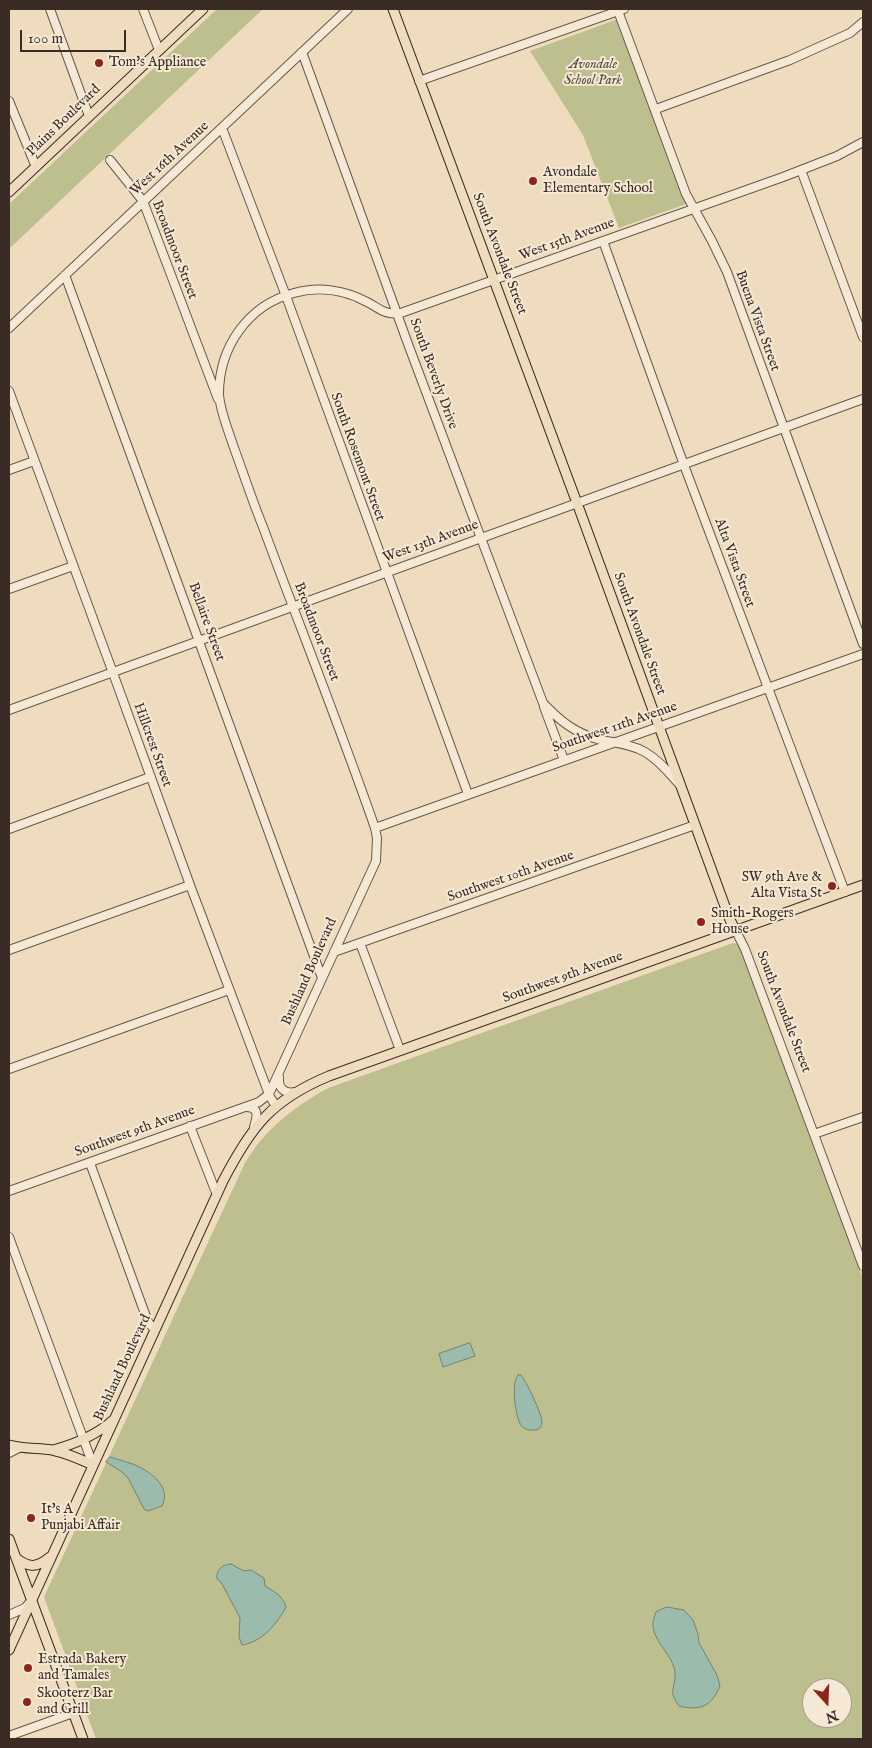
<!DOCTYPE html>
<style>
body{margin:0}
#map{position:relative;width:872px;height:1748px;overflow:hidden;background:#efdcbe;font-family:"IM FELL English",serif}
canvas{display:block}
.frame{position:absolute;inset:0;border:10px solid #3a2c25;pointer-events:none}
.north{position:absolute;left:802px;top:1678px;width:50px;height:50px;box-sizing:border-box;background:#f5e8d5;border:1px solid #aa9d8f;border-radius:50%;rotate:160deg;font-size:14px;font-weight:700;line-height:20px;text-align:center;color:#3a2c25}
.north::after{content:'';display:block;margin:auto;width:18px;height:22px;background:#8f2418;clip-path:polygon(50% 0,100% 100%,50% 72%,0 100%)}
.scale{position:absolute;left:20px;top:30px;width:106px;height:22px;box-sizing:border-box;border:2px solid #3a2c25;border-top:0;padding-left:6px;font-size:15px;line-height:18px;white-space:nowrap;color:#3a2c25;-webkit-text-stroke:4px #f5e8d5;paint-order:stroke}
</style>
<div id="map">
<canvas width="872" height="1748"></canvas>
<div class="frame"></div>
<div class="north">N</div>
<div class="scale">100 m</div>
</div>
<script>
const ctx = document.querySelector('canvas').getContext('2d');
ctx.lineJoin = 'round';
function fill(path, color) { ctx.fillStyle = color; ctx.fill(path, 'evenodd'); }
function trace(path, color, width, dash) { ctx.strokeStyle = color; ctx.lineWidth = width; ctx.lineCap = dash ? 'butt' : 'round'; ctx.setLineDash(dash || []); ctx.stroke(path); }
function write(font, color, halo, rows, align = 'center') {
  ctx.font = font + ' "IM FELL English",serif'; ctx.lineWidth = 4; ctx.setLineDash([]); ctx.textBaseline = 'middle'; ctx.strokeStyle = halo; ctx.fillStyle = color; for (const [text, x, y, turn = 0] of rows) {
    ctx.save(); ctx.translate(x, y); ctx.rotate((+turn || 0) * Math.PI / 180); ctx.textAlign = isNaN(turn) ? turn : align; if (halo) ctx.strokeText(text, 0, 0); ctx.fillText(text, 0, 0); ctx.restore();
  }
}
fill(new Path2D(`
 M217,9h46l-254,240v-45z
 M618,19l68,185 -67,24 -36,-93 -53,-84z
 M733,943l4,1 4,6 122,329v460h-767l-52,-142 178,-385c8,-16 15,-33 23,-49 19,-33 50,-57 83,-75zM812,1688h30v30h-30z`), '#bebf8e');
const water = new Path2D(`
 M470,1343l5,13 -32,11 -4,-13z
 M518,1375h3c5,6 21,39 21,47 0,4 -1,4 -3,7 -6,2 -14,2 -18,-4 -6,-8 -10,-43 -3,-50z
 M110,1457c9,3 26,7 33,12 14,8 27,21 19,37l-14,5 -4,-2 -16,-31 -6,-6 -16,-10z
 M231,1564l13,7 7,-1 13,8 1,8c11,7 17,9 21,21 -9,17 -24,35 -44,38l-3,-8 1,-19 -19,-36 -4,-3c-1,-10 5,-14 14,-15z
 M667,1607l17,3 9,10 5,14 1,9 18,32 3,11c-9,21 -20,25 -41,20 -12,-17 -3,-17 -4,-33 -1,-17 -23,-32 -22,-50 0,-3 2,-8 3,-11z`);
fill(water, '#9bbcac');
trace(water, '#748276', 1);
const minor = new Path2D(`
 M50,9l39,107
 M143,9l16,41
 M618,11l68,183 26,47 15,31 136,372
 M302,52l106,292 135,359c17,18 33,31 58,37 15,3 30,4 44,12 14,8 24,21 34,32
 M419,81l205,-72
 M9,101l27,66
 M656,109l134,-49 60,-27 13,-11
 M222,128l64,168 182,498
 M110,160l33,41 75,198
 M801,170l62,167
 M603,241l81,224 161,427
 M65,275l257,703
 M9,328l339,-319
 M9,391l104,282 77,212 80,212 6,9
 M9,470l25,-9
 M9,589l64,-23
 M544,707l20,53
 M9,710l854,-311
 M375,828l488,-174
 M9,829l141,-52
 M736,931l9,18 118,317
 M360,943l40,107
 M9,950l181,-65
 M334,952l361,-127
 M9,1069l220,-79
 M279,1077c-1,11 5,17 16,15
 M246,1107c14,0 11,10 8,20
 M190,1126l27,69
 M814,1134l49,-17
 M90,1163l58,159 7,8
 M9,1191l250,-89 10,-8 107,-233 1,-23 -2,-10c-35,-101 -75,-201 -112,-301 -11,-27 -20,-55 -30,-82 -5,-16 -13,-34 -14,-51 0,-47 29,-89 75,-101 25,-7 51,-3 73,9 14,7 14,11 31,12l385,-137 54,-21 26,-14
 M9,1237l84,228
 M9,1453l10,-5
 M9,1615l16,-7 5,-6
 M9,1736l64,-23`);
const major = new Path2D(`
 M393,9l184,494 153,417 6,11
 M9,192l194,-183
 M9,1445c14,4 28,3 43,5 14,3 28,9 41,15
 M53,1450c22,-6 42,-14 59,-29
 M9,1539l74,200
 M16,1558c13,10 21,10 34,-1
 M9,1650l214,-469c28,-54 48,-81 106,-105l534,-191`);
trace(minor, '#67584b', 10);
trace(major, '#3a2c25', 11);
trace(minor, '#f5e8d5', 8);
trace(major, '#efdcbe', 9);
for (const [x, y, r, color] of [
 [99,63,5,"#8f2418"],
 [533,181,5,"#8f2418"],
 [832,886,5,"#8f2418"],
 [701,922,5,"#8f2418"],
 [31,1518,5,"#8f2418"],
 [28,1668,5,"#8f2418"],
 [27,1702,5,"#8f2418"]
]) { const dot = new Path2D(); dot.arc(x, y, r, 0, 2 * Math.PI); ctx.fillStyle = color; ctx.fill(dot); trace(dot, '#f5e8d5', 2); }
write('14px', '#3a2c25', '#f5e8d5', [
 ["Tom's Appliance",109,63],
 ["Avondale",543,173],
 ["Elementary School",543,189],
 ["SW 9th Ave &",822,878,"right"],
 ["Alta Vista St",822,894,"right"],
 ["Smith-Rogers",711,914],
 ["House",711,930],
 ["It's A",41,1510],
 ["Punjabi Affair",41,1526],
 ["Estrada Bakery",38,1660],
 ["and Tamales",38,1676],
 ["Skooterz Bar",37,1694],
 ["and Grill",37,1710]
], 'left');
write('italic 14px', '#54493a', '#f5e8d5', [
 ["Avondale",593,65],
 ["School Park",593,81]
]);
write('14px', '#3a2c25', '#f5e8d5', [
 ["Plains Boulevard",64,121,-44],
 ["West 16th Avenue",170,159,-43],
 ["West 15th Avenue",567,240,-20],
 ["Broadmoor Street",174,250,69],
 ["South Avondale Street",499,254,69],
 ["Buena Vista Street",757,321,70],
 ["South Beverly Drive",433,374,70],
 ["South Rosemont Street",357,457,70],
 ["West 13th Avenue",431,542,-20],
 ["Alta Vista Street",734,563,70],
 ["Bellaire Street",206,622,70],
 ["Broadmoor Street",316,632,69],
 ["South Avondale Street",639,634,70],
 ["Southwest 11th Avenue",615,728,-19],
 ["Hillcrest Street",152,745,70],
 ["Southwest 10th Avenue",511,877,-19],
 ["Bushland Boulevard",310,972,-66],
 ["Southwest 9th Avenue",563,978,-20],
 ["South Avondale Street",783,1012,69],
 ["Southwest 9th Avenue",135,1132,-20],
 ["Bushland Boulevard",123,1368,-65]
]);
</script>
